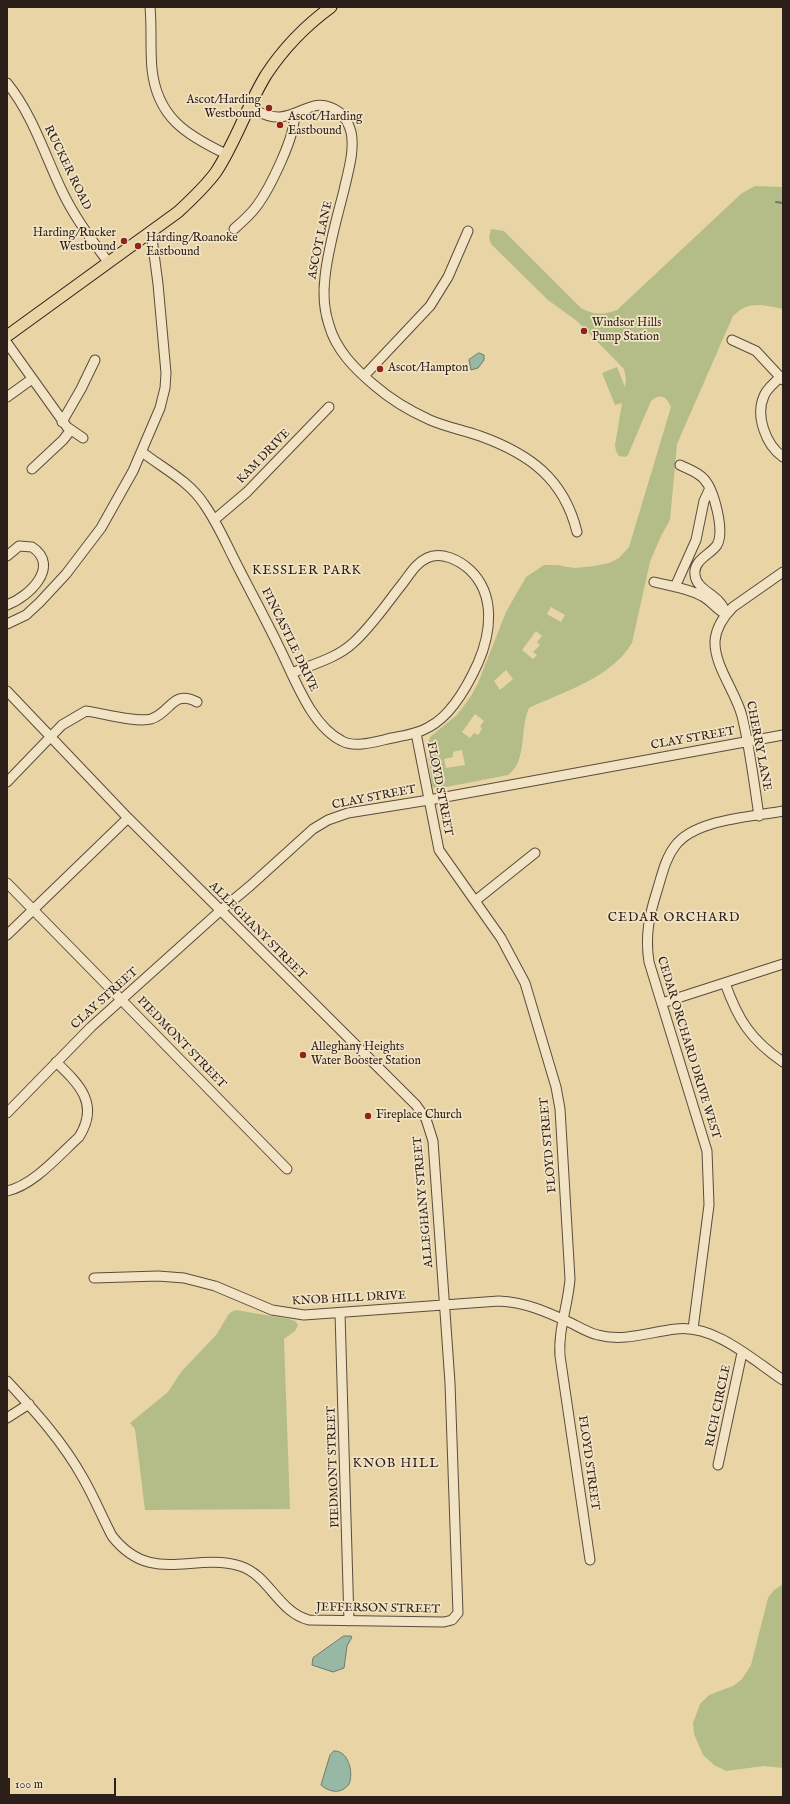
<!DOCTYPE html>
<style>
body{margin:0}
#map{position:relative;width:790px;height:1804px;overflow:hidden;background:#e9d4a5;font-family:"IM FELL English",serif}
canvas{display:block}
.frame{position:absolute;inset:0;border:8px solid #2c1e19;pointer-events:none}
.scale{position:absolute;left:8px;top:1778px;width:108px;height:18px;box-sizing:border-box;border:2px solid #2c1e19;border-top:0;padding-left:5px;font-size:12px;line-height:14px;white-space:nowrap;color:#2c1e19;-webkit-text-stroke:3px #f1e3c4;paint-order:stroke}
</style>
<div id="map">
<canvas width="790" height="1804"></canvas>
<div class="frame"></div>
<div class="scale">100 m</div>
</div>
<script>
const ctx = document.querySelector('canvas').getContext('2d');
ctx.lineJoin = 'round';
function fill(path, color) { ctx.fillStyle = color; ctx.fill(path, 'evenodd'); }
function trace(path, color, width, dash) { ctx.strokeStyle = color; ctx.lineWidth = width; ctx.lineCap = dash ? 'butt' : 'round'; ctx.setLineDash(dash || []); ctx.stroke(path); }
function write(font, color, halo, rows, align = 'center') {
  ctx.font = font + ' "IM FELL English",serif'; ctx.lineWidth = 3.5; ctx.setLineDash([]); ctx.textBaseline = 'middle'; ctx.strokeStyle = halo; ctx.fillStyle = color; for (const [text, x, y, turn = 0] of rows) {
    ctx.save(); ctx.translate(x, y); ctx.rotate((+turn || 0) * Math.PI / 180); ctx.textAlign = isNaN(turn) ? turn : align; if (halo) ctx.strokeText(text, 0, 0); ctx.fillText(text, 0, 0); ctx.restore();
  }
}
fill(new Path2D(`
 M755,186l28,1v122c-21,-4 -34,-9 -50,7l-56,128 -7,76 -9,16 -11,26 -18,81c-21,35 -67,48 -103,65 -10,22 -1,52 -21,67l-72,14 -4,-3 -5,-40 3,-9 27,-22 14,-19 7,-13 28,-71 20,-35 18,-12h13l17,3 21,-2 14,-3 10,-5 10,-11 42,-140c-5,-11 -10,-14 -20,-6l-23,54 -3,2 -6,-1 -3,-5 -1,-6 7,-42 -7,2 -13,-32 15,-6 8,20 1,-8 -2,-10 -47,-48 -29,-21 -57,-56 -2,-6 2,-9 13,2 77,77c13,7 23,7 36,2l125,-117zM551,607l14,8 -4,7 -14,-8zM536,631l6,5 -5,6 3,3 -7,7 4,3 -4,4 -11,-9zM506,670l7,9 -13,11 -6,-9zM475,714l9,7 -4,5 2,3 -4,6 -4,-2 -4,5 -8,-6zM462,750l3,15 -19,3 -2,-9 9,-2v-5z
 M236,1310l53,9 6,2 3,4 -3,6 -11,8 6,170 -145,1 -10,-81 -5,-6 38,-31 13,-20 36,-38 11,-19 3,-3z
 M783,1584v184l-19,-2 -38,5 -12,-6 -11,-10 -9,-21 -1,-11 7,-19 9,-9 24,-9 9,-7 9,-14 17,-67 6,-8z`), '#b4bd88');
const water = new Path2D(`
 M479,353l5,2v5l-6,8 -7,2 -2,-10z
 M344,1636h7l1,1 -5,9 -3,22 -11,4 -21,-7 1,-7z
 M334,1751c14,-1 20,21 15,33 -7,10 -19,9 -28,1l9,-30z`);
fill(water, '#97b8a5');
trace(water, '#6c7a6d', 1);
trace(new Path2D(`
 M776,202l7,1`), '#6c7a6d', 2);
const minor = new Path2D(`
 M150,7c2,20 0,41 2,62 5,48 34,66 74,85
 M7,83c26,32 38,73 56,110 12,25 29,47 45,69
 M249,108c10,4 21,10 31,9 23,-2 35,-22 59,-5 6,5 10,12 12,20 4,18 -3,40 -7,58 -7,28 -16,58 -19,87 -2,16 -1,33 4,48 7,25 26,44 45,60 16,14 36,26 56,35 16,7 33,10 50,16 50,18 84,43 97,96
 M234,229c8,-7 16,-14 22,-22 13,-17 41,-73 38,-93
 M732,340l24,11 27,29
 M7,343l60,84 16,11
 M364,376l66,-70 18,-29 20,-46
 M780,377c-5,6 -13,11 -16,19 -9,20 2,49 19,61
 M7,397l25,-18
 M62,422l19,-33 14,-29
 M142,452c22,17 47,29 62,52 12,17 20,35 29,53 15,30 31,59 45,88 16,31 32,80 64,96 15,8 38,-1 55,-4 11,-2 22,-4 32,-10 23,-12 39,-42 49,-64 13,-30 18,-68 -8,-93 -11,-10 -29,-19 -43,-12 -11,5 -17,16 -24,25 -16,20 -31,43 -50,60 -16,15 -40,21 -61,30
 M680,465c8,4 18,7 24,14 10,11 21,52 13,66 -7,10 -24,15 -22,30 2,17 26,19 31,39
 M32,469l31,-29 7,-9
 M214,520l33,-28 82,-85
 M7,556l12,-10 13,1c29,19 -3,50 -25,58
 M654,582c16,4 34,6 48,14 10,5 13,13 24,18
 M675,587l21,-47 8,-39 6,-13
 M7,624l19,-9 14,-13 26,-28 35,-46 32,-57 27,-63 5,-20 1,-15 -8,-89 -7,-53
 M7,691l121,127 288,287 10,14 7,22 17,242 8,230 -6,7 -8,2 -135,-2c-31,-8 -40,-45 -69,-54 -48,-14 -89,20 -128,-30 -10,-19 -18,-39 -29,-58 -20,-36 -48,-67 -76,-97
 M416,733l23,117 62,88 24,45 31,104 4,22 10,170c-2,27 -12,50 -10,77l30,204
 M7,782l55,-57 24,-14c16,2 50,12 65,8 20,-6 21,-30 46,-17
 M759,816c-5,-33 -9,-68 -17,-100 -6,-24 -28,-50 -27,-75 1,-13 9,-25 18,-34l50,-35
 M7,883l280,286
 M475,901l60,-48
 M7,935l121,-117
 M725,983c13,37 26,57 58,79
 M662,1003l121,-39
 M7,1113l84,-86 129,-116 30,-25 63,-57 15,-9 20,-7 81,-13 354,-65
 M7,1191c27,-6 52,-36 72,-54 21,-33 0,-53 -23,-75
 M94,1278l64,-2 26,2 31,8 57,24 32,5 195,-14c26,1 48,11 72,22 8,4 18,10 27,12 27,7 51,-3 78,-6 38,-5 77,31 107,51
 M340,1313l9,308
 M693,1329l16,-124 -2,-54 -58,-189c-4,-26 0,-46 8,-71 5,-16 8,-32 18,-45 20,-27 77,-29 108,-35
 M7,1418l22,-14
 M718,1465l24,-112`);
const major = new Path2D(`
 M7,336l171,-124c13,-12 27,-25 38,-40 20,-30 31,-66 50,-97 17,-26 39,-49 65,-68`);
trace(minor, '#5b4c3c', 11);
trace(major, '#2c1e19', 13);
trace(minor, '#f1e3c4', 9);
trace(major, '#e9d4a5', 11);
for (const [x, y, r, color] of [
 [269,108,4,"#8f2418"],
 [280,125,4,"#8f2418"],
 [124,241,4,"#8f2418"],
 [138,246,4,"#8f2418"],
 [584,331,4,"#8f2418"],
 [380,369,4,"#8f2418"],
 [303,1055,4,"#8f2418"],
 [368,1116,4,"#8f2418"]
]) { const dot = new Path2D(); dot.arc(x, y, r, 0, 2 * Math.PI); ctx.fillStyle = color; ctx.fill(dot); trace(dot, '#f1e3c4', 1.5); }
write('12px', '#2c1e19', '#f1e3c4', [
 ["Ascot/Harding",261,101,"right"],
 ["Westbound",261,115,"right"],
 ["Ascot/Harding",288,118],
 ["Eastbound",288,132],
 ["Harding/Rucker",116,234,"right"],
 ["Westbound",116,248,"right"],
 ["Harding/Roanoke",146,239],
 ["Eastbound",146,253],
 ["Windsor Hills",592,324],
 ["Pump Station",592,338],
 ["Ascot/Hampton",388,369],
 ["Alleghany Heights",311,1048],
 ["Water Booster Station",311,1062],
 ["Fireplace Church",376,1116]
], 'left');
write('12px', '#2c1e19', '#f1e3c4', [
 ["RUCKER ROAD",67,168,64],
 ["ASCOT LANE",321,240,-78],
 ["KAM DRIVE",264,457,-46],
 ["FINCASTLE DRIVE",289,640,64],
 ["CLAY STREET",693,739,-10],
 ["CHERRY LANE",758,746,79],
 ["FLOYD STREET",439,789,79],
 ["CLAY STREET",374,798,-11],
 ["ALLEGHANY STREET",257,931,45],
 ["CLAY STREET",105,999,-42],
 ["PIEDMONT STREET",181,1043,46],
 ["CEDAR ORCHARD DRIVE WEST",688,1048,73],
 ["FLOYD STREET",549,1145,-95],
 ["ALLEGHANY STREET",424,1202,-95],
 ["KNOB HILL DRIVE",349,1299,-3],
 ["RICH CIRCLE",719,1406,-78],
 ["FLOYD STREET",588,1463,82],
 ["PIEDMONT STREET",334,1467,-92],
 ["JEFFERSON STREET",378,1609,1]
]);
ctx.letterSpacing = '1px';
write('13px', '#2c1e19', '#f1e3c4', [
 ["KESSLER PARK",307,571],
 ["CEDAR ORCHARD",674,918],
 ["KNOB HILL",396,1464]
]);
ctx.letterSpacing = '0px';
</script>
